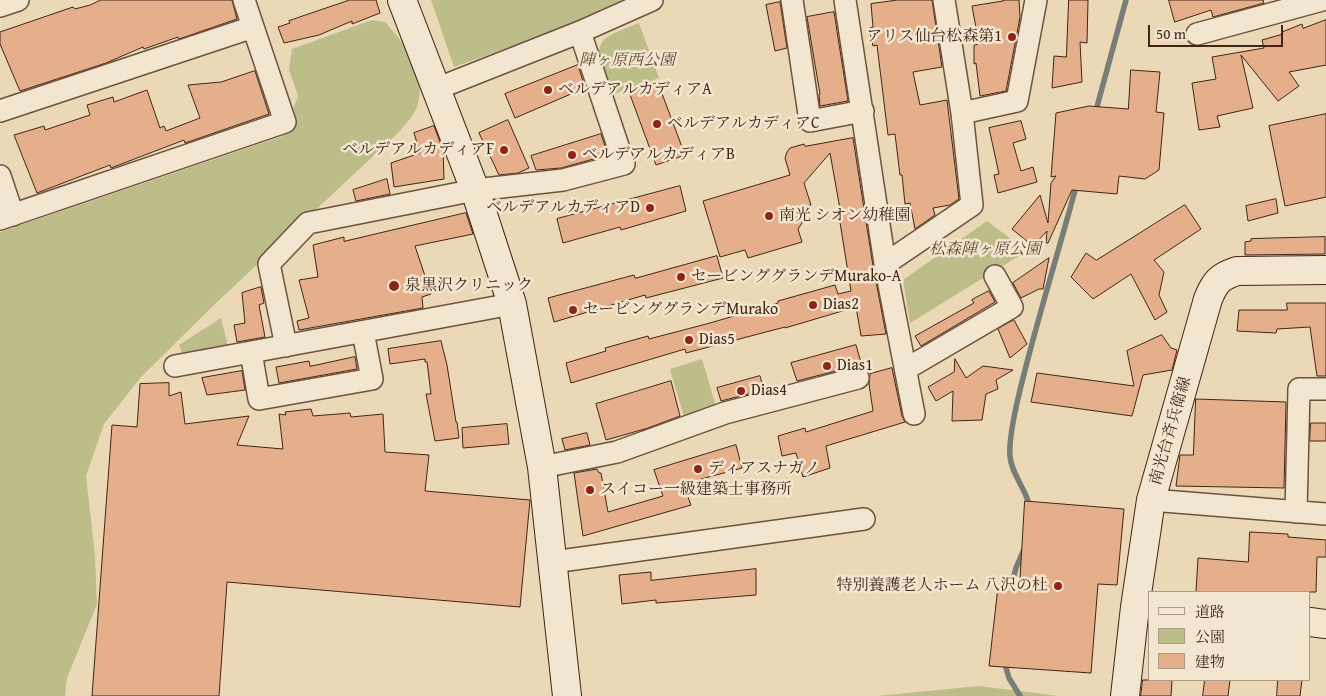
<!DOCTYPE html>
<meta charset="utf-8">
<style>
body{margin:0}
#map{position:relative;width:1326px;height:696px;overflow:hidden;background:#ebd8b6;font-family:"Gentium Book Plus","Noto Serif JP",serif}
canvas{display:block}
.legend{position:absolute;left:1148px;top:591px;width:162px;height:90px;box-sizing:border-box;background:#f2e6d0;border:1px solid #ac9986;margin:0;padding:6px 9px;list-style:none;font-size:15px;color:#432517}
.legend li{display:flex;align-items:center;gap:10px;height:25px}
.legend b{width:25px;border:1px solid #ac9986}
.scale{position:absolute;left:1148px;top:25px;width:135px;height:22px;box-sizing:border-box;border:2px solid #432517;border-top:0;padding-left:6px;font-size:15px;line-height:18px;white-space:nowrap;color:#432517;-webkit-text-stroke:4px #f2e6d0;paint-order:stroke}
</style>
<div id="map">
<canvas width="1326" height="696"></canvas>
<ul class="legend">
<li><b style="height:6px;background:#f2e6d0"></b>道路</li>
<li><b style="height:14px;background:#bdbd8a"></b>公園</li>
<li><b style="height:14px;background:#e5af8c"></b>建物</li>
</ul>
<div class="scale">50 m</div>
</div>
<script>
const ctx = document.querySelector('canvas').getContext('2d');
ctx.lineJoin = 'round';
function fill(path, color) { ctx.fillStyle = color; ctx.fill(path, 'evenodd'); }
function trace(path, color, width, dash) { ctx.strokeStyle = color; ctx.lineWidth = width; ctx.lineCap = dash ? 'butt' : 'round'; ctx.setLineDash(dash || []); ctx.stroke(path); }
function write(font, color, halo, rows, align = 'center') {
  ctx.font = font + ' "Gentium Book Plus","Noto Serif JP",serif'; ctx.lineWidth = 5; ctx.setLineDash([]); ctx.textBaseline = 'middle'; ctx.strokeStyle = halo; ctx.fillStyle = color; for (const [text, x, y, turn = 0] of rows) {
    ctx.save(); ctx.translate(x, y); ctx.rotate((+turn || 0) * Math.PI / 180); ctx.textAlign = isNaN(turn) ? turn : align; if (halo) ctx.strokeText(text, 0, 0); ctx.fillText(text, 0, 0); ctx.restore();
  }
}
fill(new Path2D(`
 M431,0h199l-59,25 -117,42z
 M372,20l13,2c20,22 43,53 32,85 -3,8 -12,18 -18,25l-184,172 -74,73 -37,47 -18,52 9,80 2,48 -30,74 -2,18h-65v-464l283,-96 15,-40 -9,-26 3,-21z
 M639,23l20,55 -45,16c-7,-15 -24,-40 -10,-54 6,-7 26,-13 35,-17z
 M987,221l40,30 -117,72 -7,-43z
 M221,318l7,28 -44,11 -5,-12z
 M702,359l16,54 -32,11 -16,-55z
 M979,686l80,10h-182z`), '#bdbd8a');
trace(new Path2D(`
 M1095,114l31,-114
 M1030,508c-3,-18 -19,-34 -20,-52 -2,-21 9,-62 14,-82 16,-64 36,-127 53,-191
 M1009,595l7,-27 8,-19
 M1004,661l5,17 11,18`), '#787d77', 5.5);
const building = new Path2D(`
 M101,0h131l5,19 -58,20 -1,-2 -34,12 -1,-2 -37,16 -86,28 -20,-47v-12l73,-25 2,2 15,-4z
 M350,0h26l4,13 -28,11v-3l-33,14 -35,8 -6,-16 12,-4 -1,-2z
 M898,0h34l10,67 -29,5 7,33 27,-5 12,99 -9,6 -17,3 2,7 -20,14 -5,-26 -5,1 -3,-29h-2l-5,-41 -7,1 -11,-90 -4,1 -4,-18 4,-1 -2,-23z
 M1003,0h16l1,17 -14,74 -26,5 -4,-33 -2,1v-19l5,-1 -7,-38 31,-5z
 M1069,0h19l-1,43 -7,-1 2,40 -30,6 2,-32 12,1z
 M1169,0h94l1,3 -51,14 -2,-7 -36,12z
 M780,2l7,46 -12,3 -9,-46z
 M834,12l14,89 -28,5 -1,-12h1l-13,-77z
 M1326,20v45l-37,7 10,14 -21,15 -37,-46 12,53 -36,8 3,11 -21,3 -7,-47 24,-4 -4,-22 52,-9 -2,-8 21,-6 -1,-2 20,-8 1,4z
 M578,65l7,23 -70,30 -10,-24z
 M1131,70l29,2 -4,40 8,1 -5,57 -14,9 -26,-3 -2,18 -45,-4 -24,53h-2l1,-12 -14,15 -21,-17 28,-34 8,28 3,-40 5,-7 -5,1 5,-64 33,-7 39,3z
 M255,71l14,43 -84,29 -1,-3 -73,28 -1,-3 -73,28 -23,-58 30,-9 1,4 45,-15 -3,-10 26,-8 1,5 33,-12 13,38 4,-2 2,5 34,-13 -12,-33 33,-3z
 M658,83l27,72 -29,10 -27,-73z
 M1326,114v83l-41,9 -16,-80z
 M508,120l21,48 -11,5 -19,2 -20,-42z
 M1021,121l5,18 -13,4 8,28 12,-4 4,15 -39,11 -4,-18 5,-1 -10,-46z
 M434,126l9,24 1,29 -50,8 -3,-24 29,-10 -6,-20z
 M601,134l7,21 -47,13 -25,2 -5,-14z
 M853,138l20,128 13,68 -25,2 -5,-29 -71,21v-1l-99,26 -1,-4 -114,34 -5,-20 40,-12 -1,-3 43,-12 1,3 61,-16 68,-20v-2l57,-16 3,9 13,-3 -13,-81 2,-1 -10,-56 -26,30 7,22 -4,1 -1,11 -8,12 4,13 -54,16 -3,-8 -25,7 -17,-56 87,-26 -5,-17 2,-6 3,-4 14,-4 1,2z
 M387,179l3,15 -34,7 -3,-11z
 M680,186l6,25 -65,19 -1,-3 -57,16 -6,-24z
 M1276,199l2,14 -30,8 -2,-15z
 M1185,205l16,24 -47,31 10,12 -5,23 8,17 -12,8 -24,-46 -38,25 -22,-22 15,-24 10,7z
 M466,213l7,21 -58,12 16,48 -9,3 1,11 -124,22 -2,-9 12,-3 -10,-38 19,-3 -5,-32 31,-8v4z
 M1325,237v17l-80,1v-13l6,-1v-2z
 M717,256l6,22 -77,20 -1,-3 -91,27 -6,-24 86,-23 1,3z
 M1049,258l-6,31h-4l-18,9 -8,-15z
 M261,287l3,16 -5,2 6,32 -28,5 -3,-17 11,-2 -3,-30z
 M989,291l6,11 -74,44 -6,-10 59,-33 -2,-3z
 M1287,303h39v73h-9l-7,-49 -33,2 -1,4 -39,-2 2,-21h48z
 M1014,320l13,24 -17,14 -12,-29z
 M1162,335l9,13 6,2 -5,20 -29,5 -11,41 -101,-14 6,-29 97,13 -7,-35z
 M441,341l6,24 9,57h1l2,16 -24,3 -9,-47h5l-4,-32h-2v-3l-35,5 -2,-15z
 M856,345l6,21h-7l-58,15 -6,-18z
 M355,357l2,12 -78,14 -3,-16 33,-6 1,5z
 M955,359l11,19 17,-12 30,4 -17,10 2,9 -12,5 -4,26 -30,1 1,-30 -17,10 -8,-14 26,-15z
 M892,368l10,48 3,6 -79,24 4,22 -27,9 -7,-24 -14,3 -4,-20 27,-8 1,4 67,-21 -4,-27 1,-10z
 M242,371l3,19 -38,5 -5,-17z
 M760,376l4,14 -43,11 -4,-13z
 M671,381l9,35 -32,12 -42,12 -10,-36z
 M169,383v13l12,-4 4,32 64,-8 -12,29 46,4 -4,-35 7,1 -1,-3 26,-3 2,7 37,-3 1,4 32,-3 2,38 44,3 -4,36 105,9 -10,107 -293,-25 -8,114h-127l20,-271 25,2 3,-43z
 M1196,399l90,3 -2,86 -108,-2 4,-31h13z
 M1311,423h15v18h-16z
 M507,424l2,20 -46,4 -1,-20z
 M587,433l3,12 -25,5 -3,-11z
 M736,445l6,23 -59,16 8,21 -108,31 -9,-63 23,-4 2,4h2l7,39 55,-16 -9,-26z
 M1025,501l99,8 -7,76 -19,-1 -7,89 -102,-7 9,-79 21,2z
 M1250,532l38,2v3l38,3v17h-9l-1,35h-120l2,-34 50,4z
 M756,569v26l-100,8v-3l-34,4 -3,-29 32,-3v8z
 M1143,680h29l-1,16h-30z
 M1205,680h25l-2,16h-25z
 M1278,680h24l-2,16h-23z`);
fill(building, '#e5af8c');
trace(building, '#432517', 1);
const street = new Path2D(`
 M792,0l18,121 53,-10
 M845,0l40,264 29,150
 M0,6l18,-6
 M1197,34l125,-34
 M436,89l144,-57 72,-32
 M0,111l253,-84
 M962,113l55,-12 19,-101
 M0,176l13,39
 M0,219l285,-97 -41,-122
 M885,264l87,-59 -10,-92 -18,-113
 M286,346l-17,-82 39,-41 167,-33 88,-10 61,-16 -44,-132
 M251,352l8,47 113,-20 -9,-47
 M175,366l337,-62
 M906,369l106,-62 -17,-31
 M542,467l75,-15 108,-39 133,-35
 M1151,500l175,14
 M1296,512l3,-123h27
 M553,562l311,-43`);
const secondary = new Path2D(`
 M402,0l73,190 37,114 30,163 25,229
 M1310,622l16,2
 M1125,696l10,-89 16,-107 57,-201c7,-17 11,-22 29,-28l89,-1`);
trace(street, '#6d523f', 24);
trace(secondary, '#432517', 30);
trace(street, '#f2e6d0', 21);
trace(secondary, '#f2e6d0', 28);
for (const [x, y, r, color] of [
 [1012,37,5,"#8f2418"],
 [548,90,5,"#8f2418"],
 [657,124,5,"#8f2418"],
 [504,150,5,"#8f2418"],
 [572,155,5,"#8f2418"],
 [650,208,5,"#8f2418"],
 [769,216,5,"#8f2418"],
 [681,277,5,"#8f2418"],
 [394,286,6,"#8f2418"],
 [813,305,5,"#8f2418"],
 [573,310,5,"#8f2418"],
 [689,340,5,"#8f2418"],
 [827,366,5,"#8f2418"],
 [741,391,5,"#8f2418"],
 [698,469,5,"#8f2418"],
 [590,490,5,"#8f2418"],
 [1058,586,5,"#8f2418"]
]) { const dot = new Path2D(); dot.arc(x, y, r, 0, 2 * Math.PI); ctx.fillStyle = color; ctx.fill(dot); trace(dot, '#f2e6d0', 2); }
write('16px', '#432517', '#f2e6d0', [
 ["アリス仙台松森第1",1002,37,"right"],
 ["ベルデアルカディアA",558,90],
 ["ベルデアルカディアC",667,124],
 ["ベルデアルカディアF",494,150,"right"],
 ["ベルデアルカディアB",582,155],
 ["ベルデアルカディアD",640,208,"right"],
 ["南光 シオン幼稚園",779,216],
 ["セービンググランデMurako-A",691,277],
 ["泉黒沢クリニック",405,286],
 ["Dias2",823,305],
 ["セービンググランデMurako",583,310],
 ["Dias5",699,340],
 ["Dias1",837,366],
 ["Dias4",751,391],
 ["ディアスナガノ",708,469],
 ["スイコー一級建築士事務所",600,490],
 ["特別養護老人ホーム 八沢の杜",1048,586,"right"]
], 'left');
write('italic 16px', '#624b34', '#f2e6d0', [
 ["陣ヶ原西公園",627,61],
 ["松森陣ヶ原公園",985,250]
]);
write('16px', '#432517', '#f2e6d0', [
 ["南光台斉兵衛線",1171,431,-74]
]);
</script>
